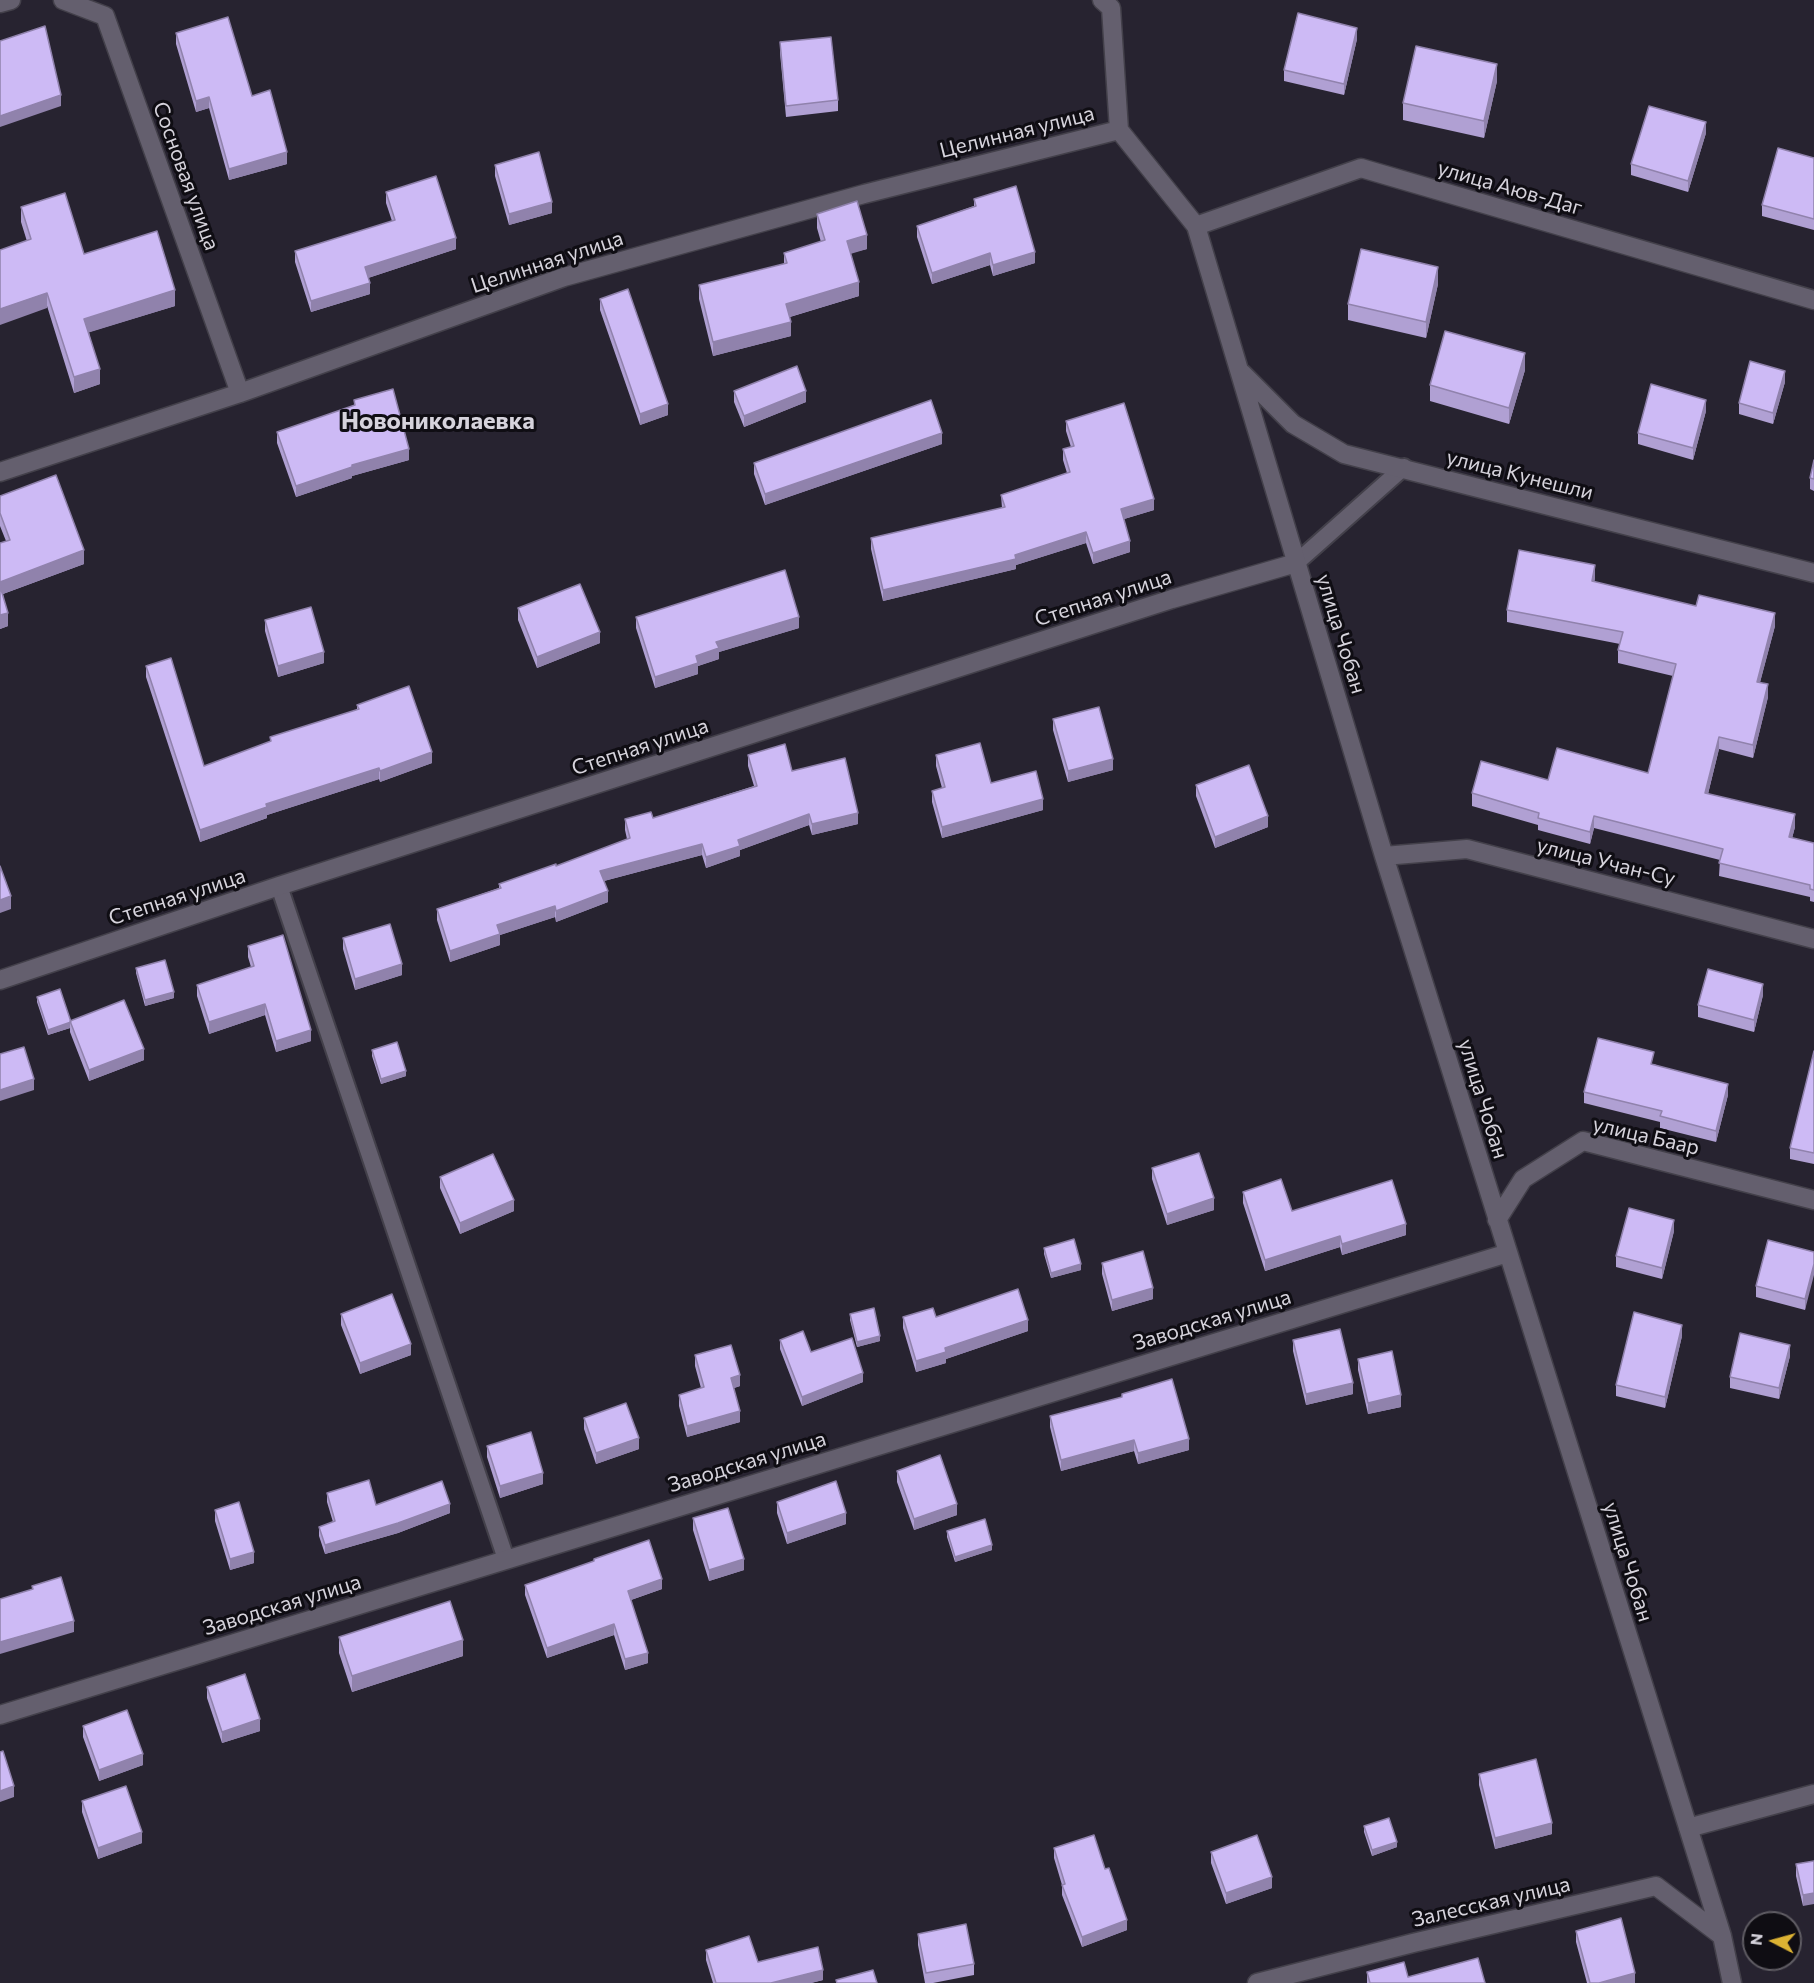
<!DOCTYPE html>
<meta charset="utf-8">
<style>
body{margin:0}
#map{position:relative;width:1814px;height:1983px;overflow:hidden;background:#272330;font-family:Commissioner,sans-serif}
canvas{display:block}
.north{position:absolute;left:1742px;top:1911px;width:60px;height:60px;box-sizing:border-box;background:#0f0d13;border:2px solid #5f5c63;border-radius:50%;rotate:276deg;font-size:16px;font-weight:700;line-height:24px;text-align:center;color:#d6d3dc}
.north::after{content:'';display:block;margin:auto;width:21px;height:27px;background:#dcb233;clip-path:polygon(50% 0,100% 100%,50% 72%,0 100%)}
</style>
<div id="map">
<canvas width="1814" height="1983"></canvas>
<div class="north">N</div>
</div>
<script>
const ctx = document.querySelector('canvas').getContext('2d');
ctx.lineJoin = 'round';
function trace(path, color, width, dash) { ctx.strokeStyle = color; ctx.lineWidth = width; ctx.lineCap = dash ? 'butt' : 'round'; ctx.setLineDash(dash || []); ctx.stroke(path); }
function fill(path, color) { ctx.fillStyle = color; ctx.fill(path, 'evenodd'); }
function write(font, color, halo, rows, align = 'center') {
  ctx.font = font + ' Commissioner,sans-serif'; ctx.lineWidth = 6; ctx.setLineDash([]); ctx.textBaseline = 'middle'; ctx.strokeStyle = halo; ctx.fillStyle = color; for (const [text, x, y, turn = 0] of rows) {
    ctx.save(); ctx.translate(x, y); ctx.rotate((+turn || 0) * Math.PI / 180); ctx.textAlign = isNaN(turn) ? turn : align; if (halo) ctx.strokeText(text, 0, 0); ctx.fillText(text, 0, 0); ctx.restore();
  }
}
const lane = new Path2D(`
 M1296,563l108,-96
 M279,886l227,673`);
const street = new Path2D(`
 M63,0l42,16 135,377
 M1102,0l9,8 8,122 77,96 188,630 338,1080 10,47
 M0,3l11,-3
 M1196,226l165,-58 453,132
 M1242,373l51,51 51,30 470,119
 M0,472l240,-79 324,-116 300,-83 255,-64
 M1384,856l83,-7 347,90
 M0,980l279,-94 893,-287 124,-36
 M1497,1220l26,-41 60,-38 231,59
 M0,1715l1508,-462
 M1688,1828l126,-34
 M1257,1983l156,-40 243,-57 66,50`);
trace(lane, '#43404a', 20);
trace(street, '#43404a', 21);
trace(lane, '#645f6e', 16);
trace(street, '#645f6e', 18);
fill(new Path2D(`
 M176,33l111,131 -58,16 -20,-72 -13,4 -20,-68z
 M1357,39l-13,56 -60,-14v-11z
 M780,42l58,58v11l-52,6 -6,-64z
 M1497,81l-13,57 -81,-18v-17z
 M1706,133l-18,59 -57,-17v-11z
 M1814,158v72l-52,-14v-11z
 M495,165l57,48 -43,12 -14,-49z
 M386,192l70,57 -88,29 2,16 -59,18 -16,-50v-11l97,-30 -6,-18z
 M974,199l61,64 -42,13 -3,-11 -58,19 -15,-47v-11l57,-20z
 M21,207l63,47 91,52 -86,26 11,52 -26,9 -53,-171z
 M817,214l50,35 -17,4 9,43 -69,21 1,19 -78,20 -14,-57v-14l85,-21v-11l37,-11 -4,-14z
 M1438,284l-12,54 -78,-18v-16z
 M600,299l68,116 -28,10 -40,-115z
 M1525,370l-16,54 -79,-23v-16z
 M1785,382l-12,42 -34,-10v-11z
 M734,391l72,11 -62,25 -10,-25z
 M354,400l55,60 -57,16v2l-56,19 -19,-54v-11l77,-26z
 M1706,411l-13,49 -55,-16v-11z
 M1066,421l88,89 -30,9 6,33 -37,12 -7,-21 -70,22v4l-133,32 -12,-52v-11l131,-30 -1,-13 66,-22 -4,-13v-11l8,-2 -5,-16z
 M942,444l-177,61 -11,-31v-11z
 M1814,460v31l-4,-2v-11z
 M0,496l84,68 -81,30 5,32 -8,3 6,-88 -6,-15z
 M1595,578l-1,4 181,44 -15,56 8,15 -15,61 -34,-9 -11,45 87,33 -3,11 22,5v59l-4,-1v-4l-91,-21 1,-16 -126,-32 -4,16 -52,-14v-5l-66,-19v-13l76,-13 100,-7 25,-97 -55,-13v-13l2,-6 -113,-22v-12z
 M518,608l82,35 -63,25 -19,-48z
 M636,617l163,11 -80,24v7l-21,7v8l-43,14 -19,-60z
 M265,620l59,43 -46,14 -13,-46z
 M146,666l58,100 66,-24v-5l87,-27v-5l75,58 -52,19 -1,-3 -112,36v3l-67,24 -54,-165z
 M1053,719l60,51 -45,12 -15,-52z
 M748,755l44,16 66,53 -46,11 -3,-10 -69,25v6l-34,12 -4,-13 -98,26 4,21 -52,20 -1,-5 -55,18v10l-50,17 -13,-42v-11l62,-21v-4l57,-18 71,-27 -2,-9v-11l28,-1 101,-32 -6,-20z
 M936,755l55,28 52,27 -101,28 -10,-36v-11l10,-3 -6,-22z
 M1196,785l72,42 -53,21 -19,-52z
 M343,938l59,37 -47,15 -12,-41z
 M248,946l63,95 -35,11 -11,-37 -56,19 -12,-38v-11l54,-18 -3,-10z
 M136,968l38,30 -29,8 -9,-33z
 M1763,995l-9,37 -56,-15v-12z
 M37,997l33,24 74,39 -55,21 -19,-49v-4l-22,7 -11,-33z
 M372,1050l34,26 -25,8 -9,-28z
 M1814,1051v113l-24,-5v-11z
 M1654,1064l74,31 -12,47 -56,-14v-6l-76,-19v-11z
 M1152,1168l62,42 -47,15 -15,-46z
 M440,1177l74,34 -54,23 -20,-46z
 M1243,1192l49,19 114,24 -64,20 -2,-8 -75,24 -22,-68z
 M1674,1231l-12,48 -46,-12v-11z
 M1044,1248l37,22 -30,8 -7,-24z
 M1814,1252l-9,58 -49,-13v-11z
 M1102,1263l51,36 -41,12 -10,-37z
 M341,1314l70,41 -51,19 -19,-49z
 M850,1314l30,27 -23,6 -7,-27z
 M903,1317h33l92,14 -82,28v4l-30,9 -13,-44z
 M1682,1336l-17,72 -49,-12v-11z
 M780,1340l31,12 52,30 -61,24 -22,-57z
 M1293,1340l60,54 -47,11 -13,-54z
 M695,1355l45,31 -6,2 6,34 -53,15 -8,-31v-11l22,-7 -6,-22z
 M1790,1356l-11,43 -49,-11v-11z
 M1358,1359l43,48 -33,7 -10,-44z
 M1122,1394l67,56 -51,14 -4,-13 -73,20 -11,-44v-11l72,-19z
 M584,1418l55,31 -43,15 -12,-35z
 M487,1446l56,38 -43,14 -13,-41z
 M897,1471l60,44 -43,15 -17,-48z
 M327,1493l49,12 74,8 -52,20 -73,21 -6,-18v-9l14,-5 -6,-20z
 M777,1502l69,22 -59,20 -10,-31z
 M215,1510l39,53 -24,7 -15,-49z
 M693,1518l51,52 -35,11 -16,-51z
 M947,1531l45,19 -37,12 -8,-25z
 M594,1559l68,30 -31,11 17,63 -23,7 -11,-35 -67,23 -22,-63v-10l69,-23z
 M339,1637l124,19 -111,36 -13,-39z
 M207,1687l53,44 -38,12 -15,-45z
 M83,1726l60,39 -44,16 -16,-44z
 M1479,1774l73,60 -57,15 -16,-64z
 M82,1801l60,42 -44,16 -16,-47z
 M1364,1826l33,21 -25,9 -8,-24z
 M1054,1848l51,21 22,61 -45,17 -20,-52v-10l-8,-27z
 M1211,1852l61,36 -46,16 -15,-41z
 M1814,1861l-11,45 -7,-30v-12z
 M1576,1931l59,52h-48l-11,-41z
 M918,1934l56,30v11l-41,8h-8l-7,-38z
 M706,1950l52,12 65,18 -12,3h-98l-7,-23z
 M1367,1972l41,5 77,6h-118z`), '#b0a0d3');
fill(new Path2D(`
 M1357,28v11l-13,56v-11z
 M1497,64v17l-13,57v-17z
 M61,95v11l-61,21v-11z
 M209,97v11l-13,4v-11z
 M1706,122v11l-18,59v-11z
 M287,152v12l-58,16v-11z
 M552,202v11l-43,12v-11z
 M867,235v14l-20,6v-14z
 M456,238v11l-91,30v-12z
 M1035,252v11l-42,13v-11z
 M990,253v12l-58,19v-11z
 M1438,267v17l-12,54v-16z
 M859,282v14l-73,22v-14z
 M370,283v11l-59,18v-11z
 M175,290v16l-91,28v-15z
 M47,293v15l-47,17v-16z
 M791,322v14l-78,20v-14z
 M1525,353v17l-16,54v-16z
 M100,369v15l-26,9v-16z
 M1785,371v11l-12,42v-11z
 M806,391v11l-62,25v-11z
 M1706,400v11l-13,49v-12z
 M668,404v11l-28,10v-11z
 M942,433v11l-177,61v-11z
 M409,449v11l-57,16v2l-56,19v-11l56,-21z
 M1154,499v11l-33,10v-11z
 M1086,532v11l-70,22v4l-133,32v-11l132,-35z
 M1130,541v11l-37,12v-11z
 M84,550v14l-84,31v-13z
 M1595,565v13l-3,16v-13z
 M8,613v13l-8,3v-14z
 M1775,613v13l-18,68v-12z
 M799,617v11l-80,24v7l-21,7v8l-43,14v-11l41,-21 20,-14z
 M600,632v11l-63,25v-11z
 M324,652v11l-46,14v-11z
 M1768,684v13l-15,61v-13z
 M1719,737v12l-14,57v-13z
 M432,752v11l-52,19v-11z
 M1113,759v11l-45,12v-11z
 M379,768v11l-112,36v3l-67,24v-12l66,-26z
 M1043,799v11l-101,28v-11z
 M858,813v11l-46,11v-11z
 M809,814v11l-69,25v6l-34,12v-11l32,-17z
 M1795,814v13l-6,23v-13z
 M1268,816v11l-53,21v-11z
 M1594,816v12l-4,16v-12z
 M702,844v11l-102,27v-11z
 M608,891v11l-52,20v-11z
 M11,896v13l-11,4v-13z
 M555,906v11l-55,18v10l-50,17v-11l47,-26z
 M402,964v11l-47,15v-11z
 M1763,984v11l-9,37v-12z
 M174,992v6l-29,8v-6z
 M265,1004v11l-56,19v-12z
 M70,1022v6l-22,7v-5z
 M311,1030v11l-35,11v-11z
 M144,1049v11l-55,21v-11z
 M406,1071v5l-25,8v-5z
 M34,1079v11l-34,11v-11z
 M1728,1084v11l-12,47v-11z
 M1214,1198v12l-47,15v-11z
 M514,1200v11l-54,23v-11z
 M1674,1220v11l-12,48v-11z
 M1406,1224v11l-64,20v-11z
 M1340,1236v11l-75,24v-11z
 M1081,1264v6l-30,8v-5z
 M1814,1264v11l-9,35v-11z
 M1153,1288v11l-41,12v-11z
 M1028,1320v11l-82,28v4l-30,9v-11l29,-13z
 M1682,1325v11l-17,72v-11z
 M880,1336v5l-23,6v-5z
 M411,1344v11l-51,19v-11z
 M1790,1345v11l-11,43v-11z
 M863,1373v9l-61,24v-9z
 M740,1375v11l-9,3v-11z
 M1353,1383v11l-47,11v-11z
 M1401,1395v12l-33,7v-11z
 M740,1411v11l-53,15v-11z
 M639,1438v11l-43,15v-11z
 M1189,1439v11l-51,14v-11z
 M1134,1440v11l-73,20v-11z
 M543,1473v11l-43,14v-12z
 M450,1504v9l-52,20 -73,21v-9z
 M957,1504v11l-43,15v-11z
 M846,1513v11l-59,20v-11z
 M992,1545v5l-37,12v-5z
 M254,1552v11l-24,7v-11z
 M744,1559v11l-35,11v-11z
 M662,1579v10l-34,12v-10z
 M74,1621v11l-74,22v-12z
 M614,1624v11l-67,23v-10z
 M463,1640v16l-111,36v-16z
 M648,1653v10l-23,7v-11z
 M260,1719v12l-38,12v-11z
 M143,1754v11l-44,16v-11z
 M14,1786v11l-14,5v-11z
 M1552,1823v11l-57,15v-11z
 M142,1832v11l-44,16v-11z
 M1397,1842v5l-25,9v-6z
 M1272,1877v11l-46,16v-11z
 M1814,1893v11l-11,2v-11z
 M1127,1920v10l-45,17v-10z
 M823,1970v10l-12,3h-40z
 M1635,1973v10h-36z`), '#9082ac');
const building = new Path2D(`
 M1298,13l59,15 -13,56 -60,-14z
 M228,17l24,79 18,-6 17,62 -58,17 -20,-72 -13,4 -20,-68z
 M45,26l16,69 -61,21v-75z
 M831,37l7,63 -52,6 -6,-64z
 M1416,46l81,18 -13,57 -81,-18z
 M1649,106l57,16 -18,59 -57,-17z
 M1778,148l36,10v61l-52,-14z
 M539,152l13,50 -43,12 -14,-49z
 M436,176l20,62 -91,29 5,16 -59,18 -16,-50 100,-31 -9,-28z
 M1016,186l19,66 -42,13 -3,-12 -58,20 -15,-47 59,-20 -2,-7z
 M65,193l19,61 73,-23 18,59 -91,29 16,50 -26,8 -27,-84 -47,16v-59l31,-11 -10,-32z
 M857,201l10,34 -20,6 12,41 -73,22 5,18 -78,20 -14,-57 88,-22 -3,-10 41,-13 -8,-26z
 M1361,249l77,18 -12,55 -78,-18z
 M628,289l40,115 -28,10 -40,-115z
 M1445,331l80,22 -16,55 -79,-23z
 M1750,361l35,10 -12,42 -34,-10z
 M797,366l9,25 -62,25 -10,-25z
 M1651,384l55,16 -13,48 -55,-15z
 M393,389l16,60 -57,16v2l-56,19 -19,-54 78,-27 -1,-5z
 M931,400l11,33 -177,61 -11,-31z
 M1124,403l30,96 -33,10 9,32 -37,12 -7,-21 -71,23 1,4 -133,31 -12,-52 134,-31 -4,-12 69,-23 -7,-23 11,-3 -8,-25z
 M1814,460v19l-4,-1z
 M56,475l28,75 -84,32v-39l10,-3 -10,-27v-17z
 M1519,550l76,15 -3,16 104,25 3,-11 76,18 -18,69 11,2 -15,61 -34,-8 -14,56 90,21 -6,23 25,6v47l-4,-1v-4l-91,-22 4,-14 -129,-33 -4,16 -52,-14 1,-5 -67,-20 9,-32 67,19 9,-32 91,25 28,-109 -58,-14 5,-18 -116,-22z
 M785,570l14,47 -83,25 3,6 -23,8 2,7 -43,14 -19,-60z
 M580,584l20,48 -63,25 -19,-49z
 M0,586l8,27 -8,2z
 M311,607l13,45 -46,14 -13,-46z
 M171,658l33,108 67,-25 -1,-4 89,-28 -2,-4 52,-19 23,66 -52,19 -1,-3 -113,36 1,3 -67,23 -54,-164z
 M1099,707l14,52 -45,12 -15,-52z
 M980,743l11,40 45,-12 7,28 -101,28 -10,-36 13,-4 -9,-32z
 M785,744l7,27 53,-13 13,55 -46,11 -3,-10 -71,26 2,6 -34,11 -4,-13 -102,27 8,20 -52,20 -1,-5 -58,19 3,9 -50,17 -13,-42 64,-21 -2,-4 57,-20v2l74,-28 -5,-19 26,-7 2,6 104,-32 -9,-31z
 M1249,765l19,51 -53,21 -19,-52z
 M0,866l11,30 -11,4z
 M390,924l12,40 -47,15 -12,-41z
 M283,935l28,95 -35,11 -11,-37 -56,18 -12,-37 57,-19 -6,-20z
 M165,960l9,32 -29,8 -9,-32z
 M1708,969l55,15 -9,36 -56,-15z
 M60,989l11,33 -23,8 -11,-33z
 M124,1000l20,49 -55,21 -19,-49z
 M1598,1038l56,14 -3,12 77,20 -12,47 -56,-15 2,-5 -78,-19z
 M397,1042l9,29 -25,8 -9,-29z
 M24,1047l10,32 -34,11v-36z
 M1814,1051v102l-24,-5z
 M1199,1153l15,45 -47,16 -15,-46z
 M493,1154l21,46 -54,23 -20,-46z
 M1281,1179l11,32 100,-31 14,44 -64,20 -2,-8 -75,24 -22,-68z
 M1629,1208l45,12 -12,48 -46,-12z
 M1074,1239l7,25 -30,9 -7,-25z
 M1768,1240l46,12v12l-9,35 -49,-13z
 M1143,1251l10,37 -41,12 -10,-37z
 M1018,1289l10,31 -83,28 1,4 -30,9 -13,-44 30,-9 3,9z
 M392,1294l19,50 -51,19 -19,-49z
 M874,1308l6,28 -23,6 -7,-28z
 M1634,1312l48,13 -17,72 -49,-12z
 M1340,1329l13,54 -47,11 -13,-54z
 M803,1331l8,21 41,-14 11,35 -61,24 -22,-57z
 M1740,1333l50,12 -11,43 -49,-11z
 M731,1345l9,30 -9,3 9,33 -53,15 -8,-31 25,-8 -9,-32z
 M1392,1351l9,44 -33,8 -10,-44z
 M1172,1379l17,60 -51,14 -4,-13 -73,20 -11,-44 72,-19v-3z
 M626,1403l13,35 -43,15 -12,-35z
 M531,1432l12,41 -43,13 -13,-40z
 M940,1455l17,49 -43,15 -17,-48z
 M369,1480l7,25 66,-24 8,23 -52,19 -73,22 -6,-18 16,-6 -8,-28z
 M836,1481l10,32 -59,20 -10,-31z
 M239,1502l15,50 -24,7 -15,-49z
 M728,1508l16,51 -35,11 -16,-52z
 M985,1519l7,26 -37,12 -8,-26z
 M649,1540l13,39 -34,12 20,62 -23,6 -11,-35 -67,24 -22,-63 69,-24v-2z
 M61,1577l13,44 -74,21v-43l33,-10 -1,-3z
 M450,1601l13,39 -111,36 -13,-39z
 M245,1674l15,45 -38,13 -15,-45z
 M127,1710l16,44 -44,16 -16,-44z
 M3,1751l11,35 -14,5v-39z
 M1536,1759l16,64 -57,15 -16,-64z
 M126,1786l16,46 -44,16 -16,-47z
 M1389,1818l8,24 -25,8 -8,-24z
 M1094,1835l11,34 4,-1 18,52 -45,17 -20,-52 3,-1 -11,-36z
 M1257,1835l15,42 -46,16 -15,-41z
 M1814,1861v32l-11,2 -7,-31z
 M1621,1918l14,55 -36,10h-9l-14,-52z
 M966,1924l8,40 -48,9 -8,-39z
 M749,1936l9,26 60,-15 5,23 -52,13h-55l-10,-33z
 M1478,1958l7,25h-115l-3,-11 37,-10 4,15z
 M873,1970l4,13h-40l-1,-3z`);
fill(building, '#cdbaf5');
trace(building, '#9082ac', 1.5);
write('21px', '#d6d3dc', '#0f0d13', [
 ["Целинная улица",1017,132,-14],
 ["Сосновая улица",186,176,70],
 ["улица Аюв-Даг",1510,188,16],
 ["Целинная улица",547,262,-18],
 ["улица Кунешли",1520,475,14],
 ["Степная улица",1103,598,-18],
 ["улица Чобан",1341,634,73],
 ["Степная улица",640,747,-18],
 ["улица Учан-Су",1606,862,14],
 ["Степная улица",177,897,-18],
 ["улица Чобан",1483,1099,73],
 ["улица Баар",1646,1136,13],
 ["Заводская улица",1212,1320,-17],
 ["Заводская улица",747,1462,-17],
 ["улица Чобан",1628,1562,73],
 ["Заводская улица",282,1605,-17],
 ["Залесская улица",1491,1902,-13]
]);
write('bold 24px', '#d6d3dc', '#0f0d13', [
 ["Новониколаевка",438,421]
]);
</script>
